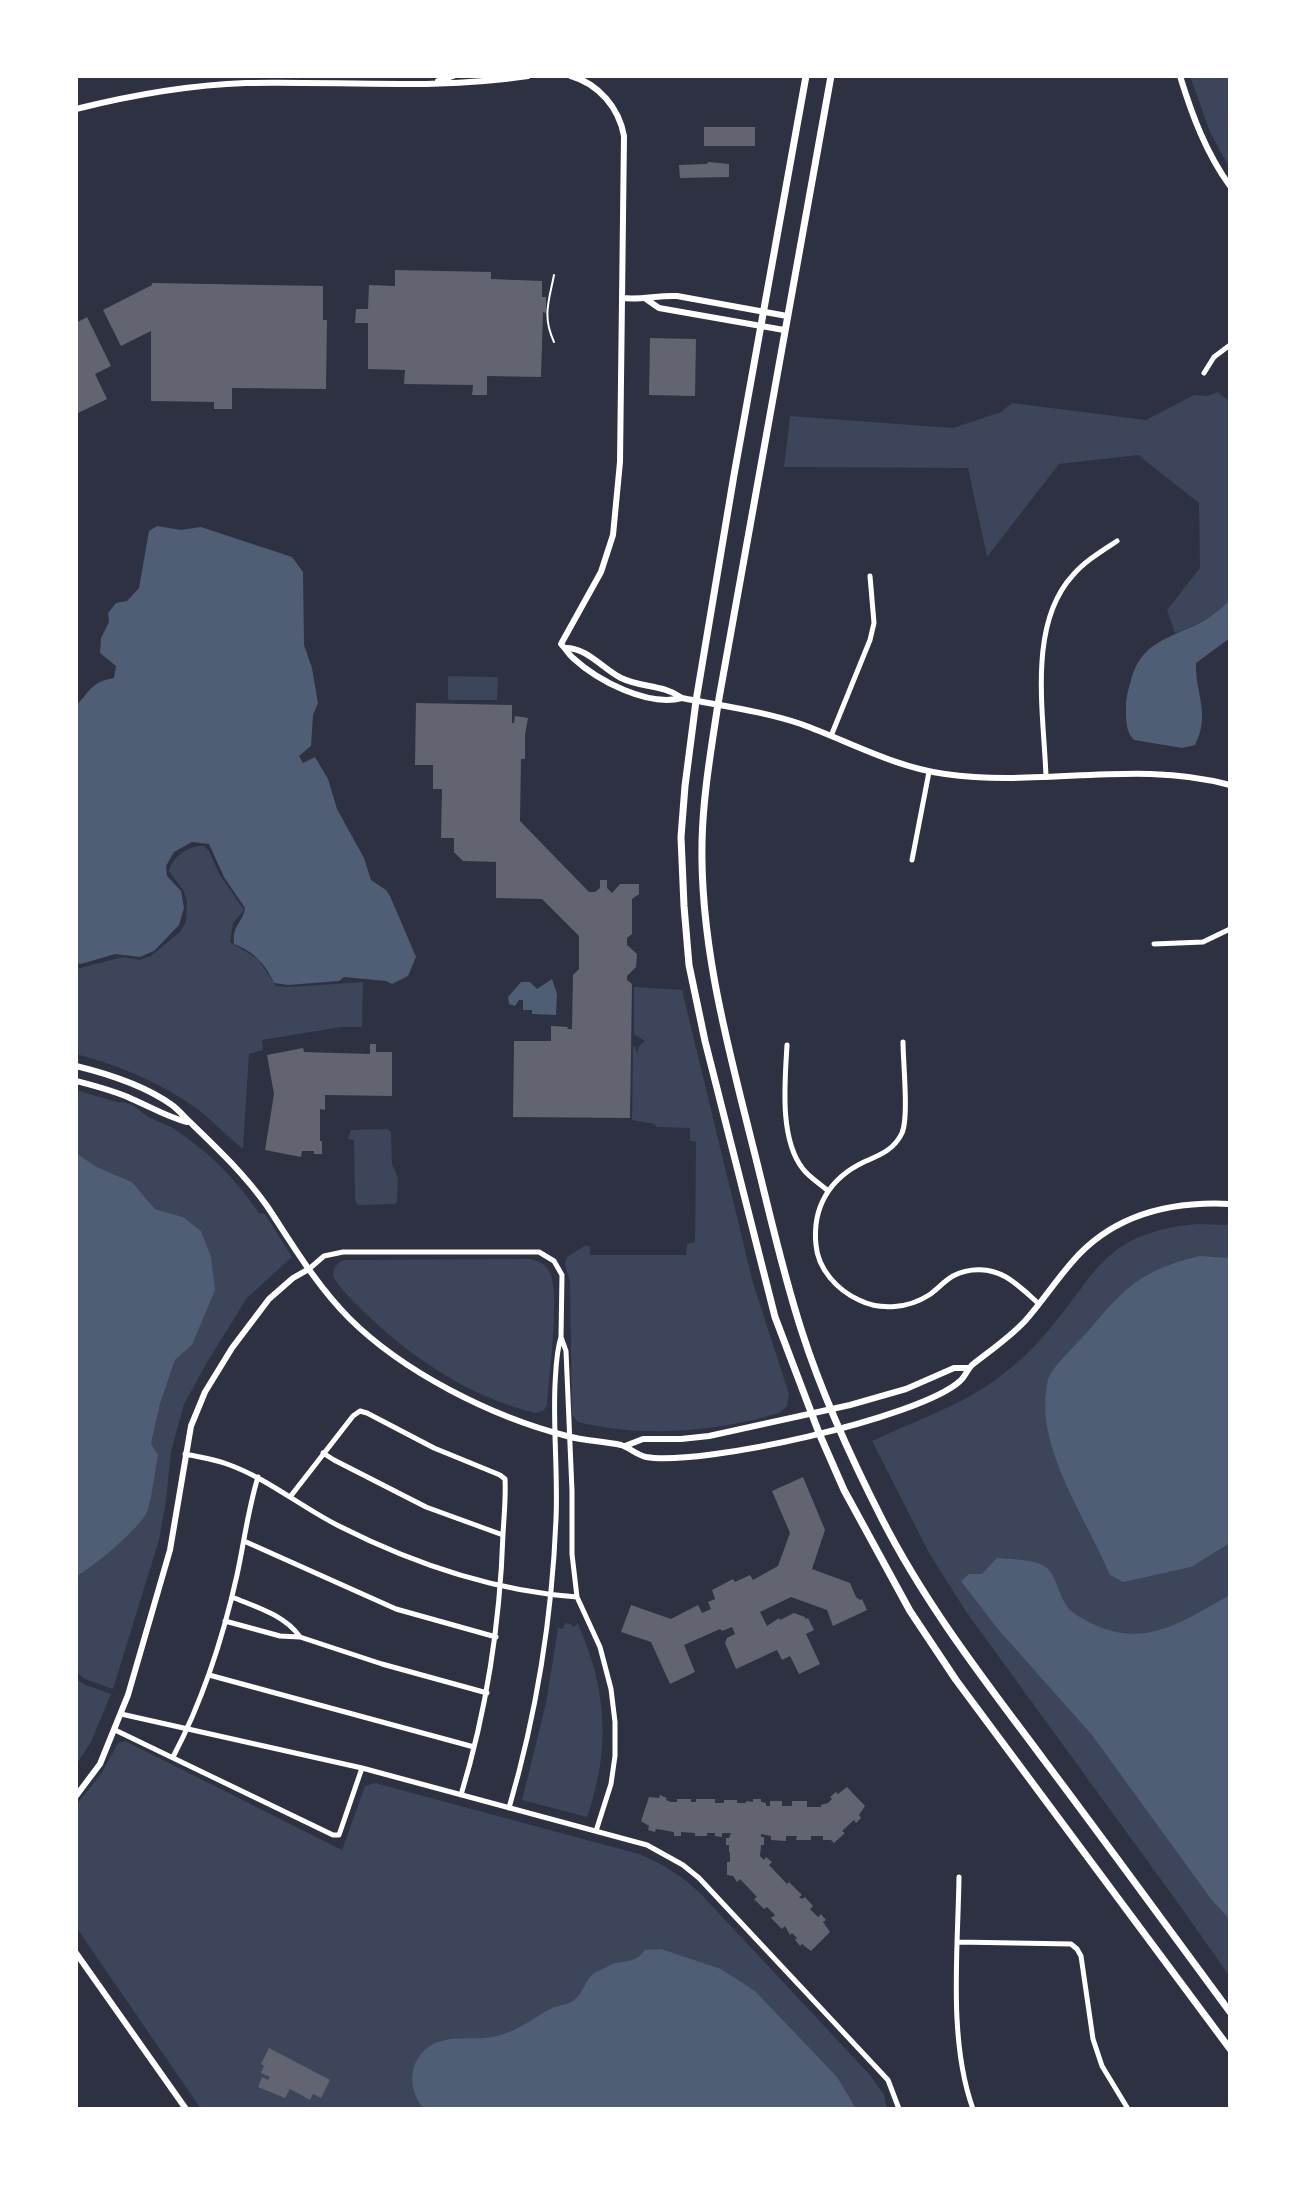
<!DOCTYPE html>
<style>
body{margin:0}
#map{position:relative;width:1306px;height:2185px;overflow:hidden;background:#2d3142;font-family:Lato,sans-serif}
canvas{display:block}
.frame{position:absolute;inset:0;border:78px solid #fff;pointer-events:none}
</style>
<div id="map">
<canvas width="1306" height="2185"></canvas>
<div class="frame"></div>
</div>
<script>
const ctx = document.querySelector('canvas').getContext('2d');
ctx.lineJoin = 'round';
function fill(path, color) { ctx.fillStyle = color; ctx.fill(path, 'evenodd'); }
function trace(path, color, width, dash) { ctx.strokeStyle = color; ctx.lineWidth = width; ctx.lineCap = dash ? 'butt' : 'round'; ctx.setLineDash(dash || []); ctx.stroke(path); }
fill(new Path2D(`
 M1190,76h40v93l-20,-37z
 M1218,392l12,10v198c-15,15 -34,26 -55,33l-8,-23 33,-42 -1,-65 -61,-48 -79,9 -72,93 -19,-89 -184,-1 6,-51 163,12 48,-16 11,-9 134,17 48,-25 14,1z
 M449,676l47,1 2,1 -1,22h-48l-1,-2v-21z
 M198,846h6l5,5 11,24 24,35 -11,13 -3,19 28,17 18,27 14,1 73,-5 -1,45h-21l-79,13 1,10 -14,4 -6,95c-16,-13 -31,-29 -47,-41 -36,-26 -78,-43 -120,-54v-87l4,1 43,-11 17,3 11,-4 29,-24 6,-10 1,-21 -4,-11 -14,-19c4,-15 16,-22 29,-25z
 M634,987l48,3 71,293 36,111 -2,12 -8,7c-64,19 -136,25 -201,9l-6,-7 -2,-133 -5,-18 2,-7 19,-12 4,2v8h96l1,-11 8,-2 1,-100 -6,-1v-13l-34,-1 -1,-3 -23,-4 1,-73 2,-1 2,7 2,-7 6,-5 -11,-7z
 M76,1090l41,12c12,-1 19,5 27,12 8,6 20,9 29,14 38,26 59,47 86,85l6,1 27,43 -45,41 -38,61 -25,45 -13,48 -5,49 -7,39 -46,149 -28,-10 -9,-7v-95l14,-9 47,-44 10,-12 4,-68 9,-40 15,-44 17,-15 -9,-128 -28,-8 -23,-27 -35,-15 -21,-14z
 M387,1129l4,3 1,32 6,14 -1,24 -2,2 -37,1 -3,-5 -1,-60 -6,-1 3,-9z
 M1197,1224l33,1v752l-52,-74 -211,-290 -38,-60 -57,-112c40,-19 93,-37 127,-64 25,-18 46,-41 65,-66 18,-22 32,-48 57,-64 22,-15 50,-21 76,-23z
 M530,1259c9,2 16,5 20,14 10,18 -1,107 -3,132l-3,5 -8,3c-65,-15 -128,-57 -175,-104 -10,-10 -22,-21 -28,-33 1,-9 4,-15 13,-16z
 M565,1623l6,1 2,3 5,-3c29,66 33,124 9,193l-65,-17 24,-97 12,-75 5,1z
 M76,1679l10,6 25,9 -20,48 -15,23z
 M125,1741l217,109 23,-64 10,-3 264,71c24,10 43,22 62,40l169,181 14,20 3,14h-686l-125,-182v-122l25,-31 17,-31z`), '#3c4559');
fill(new Path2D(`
 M157,526l24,4 20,-3 91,30 11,15 1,73 8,23 6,35 -5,12 -2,31 -12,10 4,7 12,-6 13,22 9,30 27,49 7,22 15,10 4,6 26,61 -8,19 -16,8 -6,-3 -42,-4 -5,4 -51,4 -14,-2c-9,-20 -20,-31 -40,-39 -2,-20 8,-19 11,-36l-21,-31 -15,-33 -17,-2 -18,10 -8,14 1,10 14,15 3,17 -5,17 -25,26 -14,6 -25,-3 -34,10 -5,-1v-257c15,-16 15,-24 38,-28l2,-12 -16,-13 1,-15 8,-16 -1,-9 8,-10 11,-2 12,-13 10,-57z
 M1230,600v38l-34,25c-1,30 15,51 -1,82l-13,3 -48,-8c-9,-9 -8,-23 -8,-35 0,-9 3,-17 5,-25 9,-33 29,-39 58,-52 15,-6 30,-17 41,-28z
 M552,979l5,15 -1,21 -24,-1v-4h-9v-10h-4l-4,6 -6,-2 -1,-7 13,-15h9l7,7z
 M76,1153l21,14 35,15 23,27 28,8 18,14 10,26 4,33 -23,55 -17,15 -15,44 -9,40 7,11c-3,15 -6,44 -11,57 -8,17 -54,55 -71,65z
 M1199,1256l31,2v285l-39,24 -68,15 -13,-7c-22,-53 -72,-124 -64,-183 1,-5 1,-13 4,-17 7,-13 30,-34 40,-46 37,-44 53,-59 109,-73z
 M997,1558c15,2 43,0 53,13 7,10 9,23 16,34 6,9 16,13 25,18 55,27 91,-2 139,-28v325l-19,-21 -119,-164 -95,-107 -36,-47 8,-7h13z
 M661,1949l60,20 34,22 82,86 19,32h-432c-15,-17 -17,-44 2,-60 20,-17 48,-7 71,-13 21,-5 36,-18 55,-28 7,-3 16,-3 22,-8 11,-8 10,-21 22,-28 6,-2 12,-6 17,-8 14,-4 23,-1 32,-14z`), '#4f5d75');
fill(new Path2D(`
 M704,127h51v19h-51z
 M708,162l21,2v13l-49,1 -1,-13 28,-1z
 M395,270l96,2v7l51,2v16h4v16l-3,-1 -2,65 -54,-1v19h-15l1,-10 -69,-1 1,-14 -37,-1v-46h-13l1,-14h12l1,-24 26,1z
 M152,283l171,3v34h4l-1,69 -94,-1v21h-18v-7l-63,-1v-70l-30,15 -18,-36 49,-25z
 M87,317l24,49 -16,8 12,25 -31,15v-91z
 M650,338l46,1 -1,57 -46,-1z
 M416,703l96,2v18h2l1,-7 13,2 -3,17v24h-4l-1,62 69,71h6l5,-4v-8h7v8l5,5 8,-9h19v10l-7,5v35l-5,4v7l10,9 -1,13 -9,9v4l5,4 -2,134 -117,-1 1,-76h37v-15l17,1 -1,2h5l1,-54 6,-6v-33l-37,-37 -46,-1v-36l-33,-1 -9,-9v-14h-13l1,-49h-9v-24h-18z
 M370,1044h6v8h16v44l-67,-1v15l-5,-1v32h2v13h-8v-3h-12l-1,6 -36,-7 9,-56 -7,-39 36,-7 1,4 66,2z
 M803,1477l22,53 -13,39 38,14 6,14 4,3 2,-1 5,11 -34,16 -6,-16 -36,-13 -31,15 7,14 12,-8 1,2 14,-7 11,4v2l3,-1 6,12 -8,4 14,30 -21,10 -9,-18 -8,4 -5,-10 -41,19 -11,-26 2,-5 8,-4 -3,-7 -10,4 -2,-2 -36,16 11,27 -25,12 -19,-42 -30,-10 10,-27 40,14 27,-14 4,8 9,-4 -3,-7 7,-3 -3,-9 21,-11 2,3 15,-7 3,5 25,-14 12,-33 -18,-42z
 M847,1787l18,19 -6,9 2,3 -5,5 -2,-3 -12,11 3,2 -11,10 -3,-3h-8v-4h-12v4h-15l1,-4h-11v5l-15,-1v-4l-10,-2v3h3v8h-3l-1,11 4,4 2,-3 6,5 -3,3 18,19 2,-2 13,13 -3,2 3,2 3,-2 8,9 -3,3 8,8 3,-3 5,6 -3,2 7,10 -19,19 -9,-7 -2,2 -5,-6 2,-2 -5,-5 -2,2 -5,-9 -3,3 -11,-11 4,-3 -8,-8 -3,2 -10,-10 3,-2 -17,-18 -3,3 -4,-6 -6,-1v-13h3v-10h-1v-7h-3v-7h3l2,-5h-9v4l-7,-1v-3h-8v3h-12v-3l-14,-1v4h-7v-4l-18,-3 -1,3 -7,-2 1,-4 -8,-5 8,-24 10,1 1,-3 7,3 -1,2 5,2h6v-3h14v3h5v-3h19v4h9v-3h13v3h9v-2l7,1v-3h8v3l5,1v3h4v-5h12v5h10v-5h15v6h14v-2l7,-2 4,-4 -2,-2 6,-5 2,2z
 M269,2048l61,32 -9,18 -8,-4 -3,6 -20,-11 -5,9 -27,-11 4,-10 6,3 2,-3 -9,-4 3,-7 -3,-2z`), '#626471');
trace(new Path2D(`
 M554,342c-12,-26 -5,-41 0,-67`), '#fff', 2);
trace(new Path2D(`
 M1204,373l10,-16 16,-12
 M831,736l39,-96 4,-17 -4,-47
 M1046,777c-2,-63 -19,-152 27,-202 12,-14 29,-24 44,-34
 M912,860l17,-88
 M1154,944l49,-2 27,-13
 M903,1042c0,20 6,75 -1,91 -8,17 -22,22 -38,29 -34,16 -52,45 -48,83 2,24 21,45 43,55 22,11 50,8 70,-5 9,-6 15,-14 24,-19 17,-9 37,-8 53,1 12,7 23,18 33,27
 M787,1045c-2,36 -8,94 16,124 6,8 16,14 24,21
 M309,1269l15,-13 19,-4h196l15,9 8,14 -1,62
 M323,1453l11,7 92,47 77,28
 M185,1454c14,3 29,5 42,10 40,14 74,43 112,62 73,37 156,65 238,71
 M290,1497l63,-81 7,-5 7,2 67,35 66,27 5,4c1,18 -1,37 -2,55 -3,89 -16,175 -42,261
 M244,1541l152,68 100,28
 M225,1621l55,15 20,1c-15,-22 -44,-30 -68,-40
 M300,1637l82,27 105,29
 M209,1675l265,72
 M121,1714l241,54 285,77 36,20 16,13 189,202 11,29
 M115,1730l218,105h6l23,-67
 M173,1757c30,-57 50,-119 64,-182 7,-32 11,-66 21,-98
 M509,1808c28,-96 43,-189 47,-289 2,-45 -3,-89 -1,-134 1,-17 1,-32 6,-48l5,14 6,140v63l5,43 23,50 11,42 4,33v34l-4,28 -15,47
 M959,1877c-1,73 -11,163 14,232
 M958,1942l113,2 6,5 4,7 12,83 9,27 26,43`), '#fff', 5);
trace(new Path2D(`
 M571,76c28,8 48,32 53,60l-4,326 -7,73 -12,37 -40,72c5,5 7,10 12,14 25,23 75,49 109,40
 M1180,76c12,39 26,77 50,110
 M438,81l15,-5
 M76,109c56,-14 112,-24 170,-26 94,-2 189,7 282,-7
 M623,298c19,2 35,-3 54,-2l110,20
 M646,299l13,9 125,22
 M566,648c21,0 37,21 55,30 21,10 41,6 61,20 40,8 80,13 119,26 47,17 93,43 144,50 95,14 191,-15 285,11
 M76,1066c33,8 68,19 96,39 7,5 13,13 20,19 27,26 53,51 75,82 26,39 49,79 82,112 54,54 143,99 218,118 17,5 36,5 54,9 9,3 16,10 25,12 53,10 274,-39 314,-76 5,-4 7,-11 12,-16 19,-15 37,-27 53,-44 17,-19 31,-41 48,-60 41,-47 97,-60 157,-57
 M76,1081c19,5 39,10 56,18 19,8 35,18 55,23
 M625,1446l18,-7h38l28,-3 141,-31 56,-16 48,-21h15
 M76,1796l24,-32 28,-69 42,-145 21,-124 14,-34 27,-44 37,-49 24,-21 16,-9
 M76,1953l110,156`), '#fff', 6);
trace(new Path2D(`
 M806,76l-72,399 -38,226 -11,85 -4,51 3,69 5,59 16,76 70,276 44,116 25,57 66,121 46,69 274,369
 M831,76l-113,628c-7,46 -15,92 -16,138 -2,100 24,197 48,293 17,66 31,133 52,197 20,62 51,130 80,187 45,88 104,163 162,241 63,84 124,168 186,252`), '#fff', 7);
</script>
